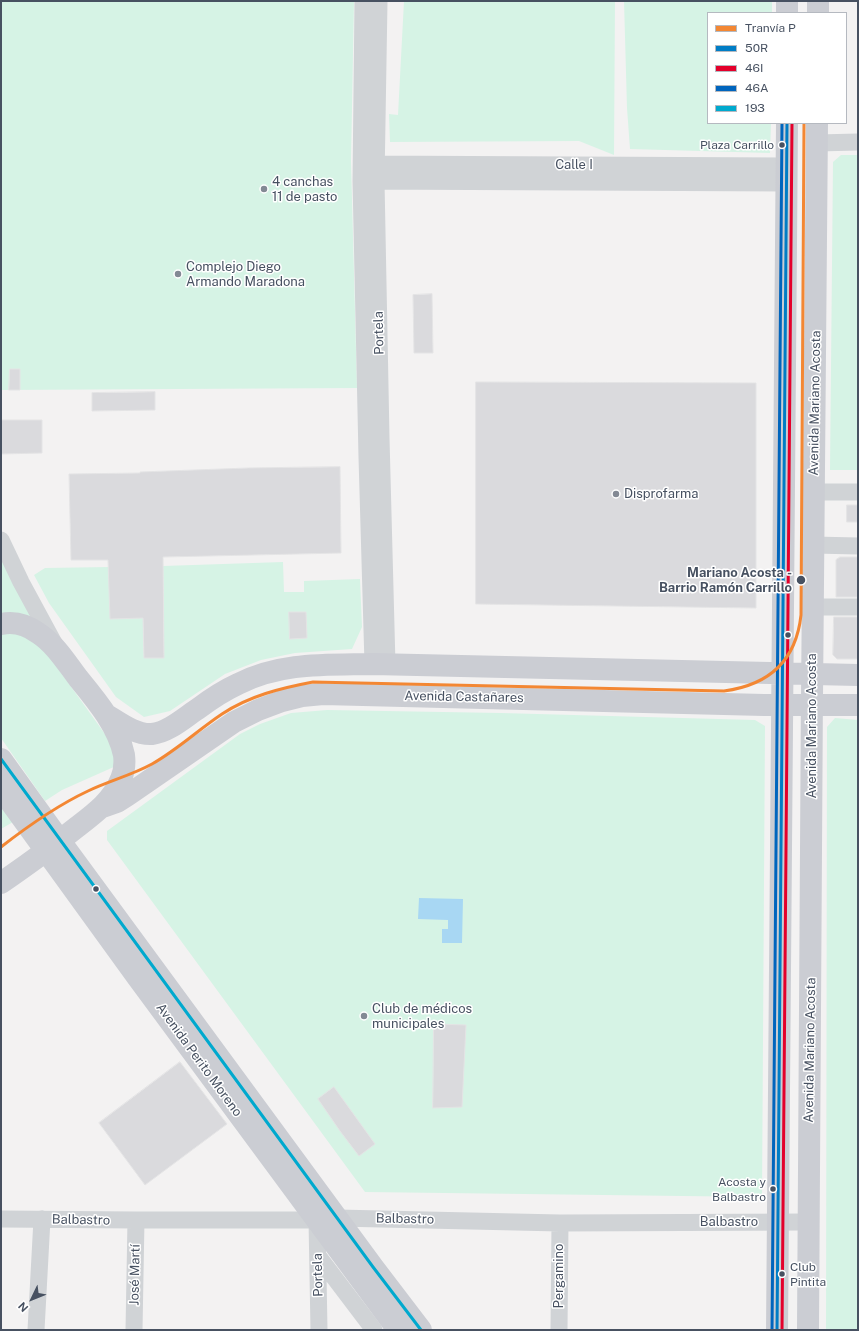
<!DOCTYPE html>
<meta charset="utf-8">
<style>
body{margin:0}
#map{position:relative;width:859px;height:1331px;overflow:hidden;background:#f3f2f2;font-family:"Public Sans",sans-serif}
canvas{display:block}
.frame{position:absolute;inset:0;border:2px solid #475161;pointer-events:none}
.legend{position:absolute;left:707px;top:12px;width:140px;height:112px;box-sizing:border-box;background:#fff;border:1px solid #b5b9c0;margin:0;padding:5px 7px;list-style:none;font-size:12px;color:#475161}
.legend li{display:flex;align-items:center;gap:8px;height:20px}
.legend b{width:20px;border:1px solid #b5b9c0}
.north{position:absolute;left:12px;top:1279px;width:40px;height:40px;-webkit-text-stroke:3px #fff;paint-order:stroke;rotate:227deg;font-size:11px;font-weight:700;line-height:16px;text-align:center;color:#475161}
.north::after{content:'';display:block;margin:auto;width:14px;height:18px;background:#475161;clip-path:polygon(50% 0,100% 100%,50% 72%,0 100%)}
</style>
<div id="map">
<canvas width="859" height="1331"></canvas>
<div class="frame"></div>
<ul class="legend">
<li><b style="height:5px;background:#f38733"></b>Tranvía P</li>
<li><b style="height:5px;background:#007dc5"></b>50R</li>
<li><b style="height:5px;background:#e4002b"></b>46I</li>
<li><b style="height:5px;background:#0065bd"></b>46A</li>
<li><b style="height:5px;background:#00a9ce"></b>193</li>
</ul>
<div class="north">N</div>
</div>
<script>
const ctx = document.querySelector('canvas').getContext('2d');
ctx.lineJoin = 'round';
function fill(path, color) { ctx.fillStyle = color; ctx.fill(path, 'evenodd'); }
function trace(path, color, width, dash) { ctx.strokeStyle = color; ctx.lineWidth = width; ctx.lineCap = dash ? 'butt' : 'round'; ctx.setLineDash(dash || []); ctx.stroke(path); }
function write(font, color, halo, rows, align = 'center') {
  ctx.font = font + ' "Public Sans",sans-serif'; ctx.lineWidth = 3; ctx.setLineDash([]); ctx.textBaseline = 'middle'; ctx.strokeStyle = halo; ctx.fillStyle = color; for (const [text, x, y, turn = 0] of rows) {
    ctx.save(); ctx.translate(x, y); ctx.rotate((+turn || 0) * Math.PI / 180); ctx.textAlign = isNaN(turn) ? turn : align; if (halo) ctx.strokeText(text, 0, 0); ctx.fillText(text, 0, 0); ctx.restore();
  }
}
fill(new Path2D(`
 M1,1h353l-3,160 6,227 -356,2z
 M404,1h211l-1,154 -35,-14 -189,1 -1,-28 9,1z
 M624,1h148v12h-64v110h63l-1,30 -140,-4 -3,-41z
 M841,155h17v315h-28l3,-308z
 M1,548l35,70 -35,-3z
 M283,562l1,30h20v-11l56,-2 2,48 -10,22 -57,4 -34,7 -36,14 -55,37 -26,6 -28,-20 -67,-94 -15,-28 11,-7 64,-1 34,50 1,41h20l-1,-92z
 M10,628l34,21 71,99 1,18 -54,24 -17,11 -44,-63v-108z
 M327,710l174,3 254,7 10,6 -3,471 -397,-5 -258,-352v-9l133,-97 20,-10 31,-11z
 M835,718l23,2v610h-32l1,-603z
 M1,805l12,17 -12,7z`), '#d6f3e5');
fill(new Path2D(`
 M419,898l44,1 -1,44h-20v-14h6v-9l-30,-1z`), '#a8d7f3');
const building = new Path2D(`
 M432,294l1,59h-19l-1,-58z
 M10,369h10v21h-11z
 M476,382l280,1v225l-280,-4z
 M155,392v18l-63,1v-18z
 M1,420h41v33l-41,1z
 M340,467l1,86 -178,4 1,101h-20l-1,-40 -33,1 -2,-59h-37l-2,-86 71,-1v-1l108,-4z
 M847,505h11v17h-11z
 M840,557h18v40h-22v-37z
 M289,612h17l1,26 -17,1z
 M834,617h24v42h-21l-4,-4z
 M434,1024l32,1 -4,82 -29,1z
 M180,1062l47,62 -82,61 -46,-62z
 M334,1087l41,57 -16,12 -19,-25 -22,-32z`);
fill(building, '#dadadd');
trace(building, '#e4e4e5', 1);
trace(new Path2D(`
 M363,1l-2,180 6,276 6,207
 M379,1l-3,180 5,257 6,227
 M817,143l41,-1
 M366,164l420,2
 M365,181l421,2
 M813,492h45
 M1,540l20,42 33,61
 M813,545l45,1
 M812,607h46
 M1,1219l135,1h181l20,-2 223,5 248,-1
 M317,1220l2,110
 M318,1256l56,74
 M36,1330l6,-111
 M134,1330l2,-110
 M559,1330l1,-107`), '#d0d3d6', 17);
trace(new Path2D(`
 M787,13v-12
 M818,13v-12
 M1,624c13,-3 26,1 37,9 17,11 28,29 40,45 18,22 40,48 46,77 1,8 0,17 -3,24 -8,21 -27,35 -44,48 -25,20 -50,38 -76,56
 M107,715c13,8 29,20 45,19 17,-2 33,-17 47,-26 12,-9 26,-18 39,-24 43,-22 88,-19 135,-20l485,11
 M1,759l59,82 313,426 48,63
 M1,789l137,189 260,352
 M100,808l17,-6 11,-7 106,-73 24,-12 24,-9 20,-5 21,-2 441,11h94
 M777,1330l10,-1207
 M808,1330c0,-402 7,-805 9,-1207`), '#cbcdd3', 22);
trace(new Path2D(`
 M777,1330l10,-1207`), '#007dc5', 3);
trace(new Path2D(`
 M782,1330l10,-1207`), '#e4002b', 3);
trace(new Path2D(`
 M772,1330l10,-1207`), '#0065bd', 3);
trace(new Path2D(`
 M1,759l372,508 48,63`), '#00a9ce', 3);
trace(new Path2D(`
 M1,847c27,-21 55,-41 87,-56 21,-10 44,-16 64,-27 25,-14 46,-34 70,-50 27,-18 59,-26 91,-32l411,9c45,-6 72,-30 77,-76l3,-492`), '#f38733', 3);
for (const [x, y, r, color] of [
 [782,145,3.5,"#475161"],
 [264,189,4,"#838994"],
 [178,274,4,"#838994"],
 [616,494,4,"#838994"],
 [801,580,5,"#475161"],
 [788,635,3.5,"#475161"],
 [96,889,3.5,"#475161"],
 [364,1016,4,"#838994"],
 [773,1189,3.5,"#475161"],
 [782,1274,3.5,"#475161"]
]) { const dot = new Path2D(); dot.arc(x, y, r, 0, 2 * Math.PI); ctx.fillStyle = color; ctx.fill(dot); trace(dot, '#fff', 1.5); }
write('12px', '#475161', '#fff', [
 ["Plaza Carrillo",774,145],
 ["Acosta y",766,1182],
 ["Balbastro",766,1197],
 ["Club",790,1267,"left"],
 ["Pintita",790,1282,"left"]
], 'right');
write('13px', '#475161', '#fff', [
 ["Calle I",574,165],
 ["Portela",379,333,-91],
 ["Avenida Mariano Acosta",815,403,-89],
 ["Avenida Castañares",464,697,1],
 ["Avenida Mariano Acosta",812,726,-90],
 ["Avenida Mariano Acosta",810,1050,-89],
 ["Avenida Perito Moreno",199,1060,54],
 ["Balbastro",405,1219,1],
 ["Balbastro",81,1220,1],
 ["Balbastro",729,1222],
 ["José Martí",135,1275,-89],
 ["Portela",318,1275,-91],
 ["Pergamino",559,1276,-90]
]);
write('13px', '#475161', '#fff', [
 ["4 canchas",272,182],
 ["11 de pasto",272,197],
 ["Complejo Diego",186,267],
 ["Armando Maradona",186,282],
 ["Disprofarma",624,494],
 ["Club de médicos",372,1009],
 ["municipales",372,1024]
], 'left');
write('bold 13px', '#475161', '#fff', [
 ["Mariano Acosta -",792,573],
 ["Barrio Ramón Carrillo",792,588]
], 'right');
</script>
